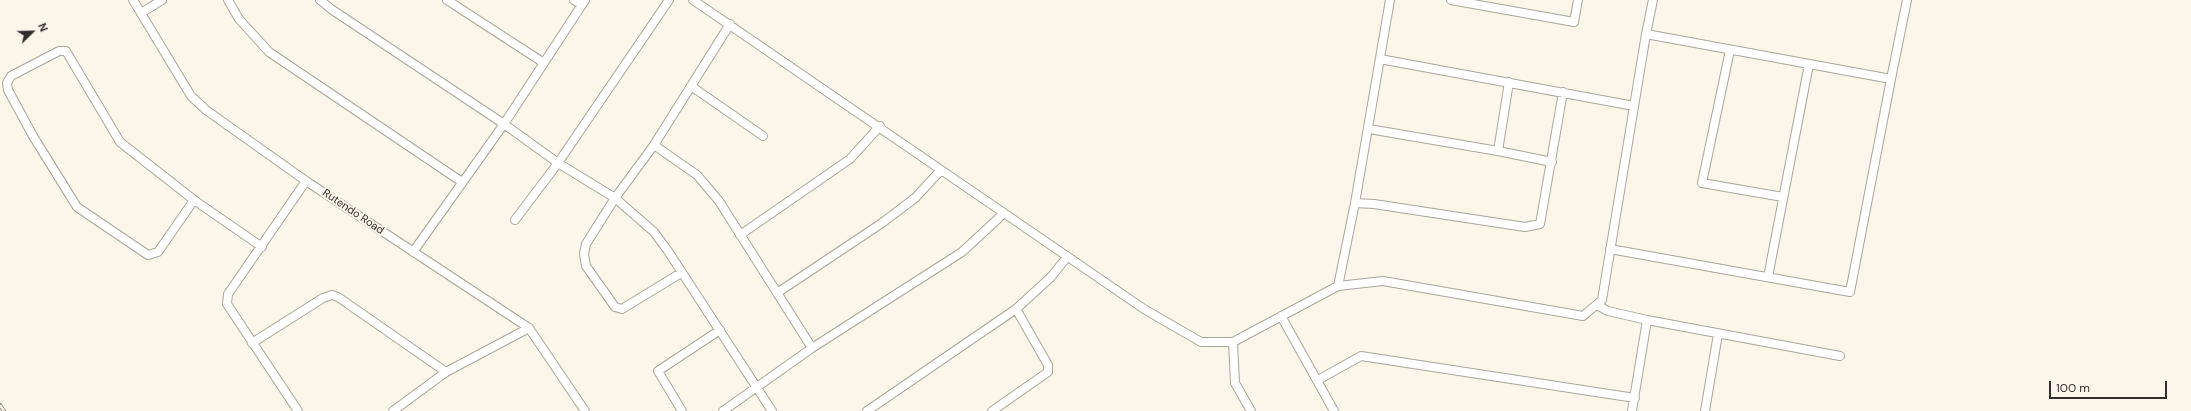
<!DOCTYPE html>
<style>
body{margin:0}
#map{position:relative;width:2191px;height:411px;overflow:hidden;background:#faf6ea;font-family:"DM Sans",sans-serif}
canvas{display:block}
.north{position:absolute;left:12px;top:12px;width:40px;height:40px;-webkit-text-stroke:3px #faf6ea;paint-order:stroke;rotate:67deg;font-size:11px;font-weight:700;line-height:16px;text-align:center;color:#312f2b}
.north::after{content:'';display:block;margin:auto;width:14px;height:18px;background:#312f2b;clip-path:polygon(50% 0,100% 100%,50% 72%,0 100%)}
.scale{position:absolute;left:2049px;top:381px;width:118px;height:18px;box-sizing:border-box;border:2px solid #312f2b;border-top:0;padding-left:5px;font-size:12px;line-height:14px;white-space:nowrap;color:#312f2b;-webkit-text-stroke:3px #faf6ea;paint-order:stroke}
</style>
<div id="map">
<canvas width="2191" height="411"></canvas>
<div class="north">N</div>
<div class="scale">100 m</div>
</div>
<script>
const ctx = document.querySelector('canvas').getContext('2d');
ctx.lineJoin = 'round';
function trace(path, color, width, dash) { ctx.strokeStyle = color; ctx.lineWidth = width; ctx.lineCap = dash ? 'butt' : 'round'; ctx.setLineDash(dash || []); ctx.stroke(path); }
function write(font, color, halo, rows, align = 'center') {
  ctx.font = font + ' "DM Sans",sans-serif'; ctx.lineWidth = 4; ctx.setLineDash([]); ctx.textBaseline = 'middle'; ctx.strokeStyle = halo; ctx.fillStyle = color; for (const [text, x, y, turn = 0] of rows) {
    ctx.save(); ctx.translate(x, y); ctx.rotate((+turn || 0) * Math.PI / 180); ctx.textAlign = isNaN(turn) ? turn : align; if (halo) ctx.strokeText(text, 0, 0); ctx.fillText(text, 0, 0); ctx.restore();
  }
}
const minor = new Path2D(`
 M133,0l58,96 15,14 100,71 223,147 56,83
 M228,0l11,19 30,33 193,130
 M320,0l11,9 173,115 54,39 57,35 39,34 14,19 104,160
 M447,0l97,63
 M574,0l8,5
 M693,0l451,309 57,33h32l105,-56 45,-5 200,35 19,-16 44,-266 7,-34
 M1451,0l123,22 4,-22
 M141,13l21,-13
 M1730,50l-28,133 81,14
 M1380,59l254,47
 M1891,79l16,-79
 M691,86l72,50
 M1369,129l129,22 54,11
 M654,145l43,30 22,26 93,147
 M1498,151l11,-69
 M194,200l-36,52 -10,3 -71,-48 -44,-71 -25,-46 -1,-7 4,-7 48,-25h7l54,91 74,58 68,47
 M1355,203l19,1 151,23 15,-3 23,-132
 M515,220l43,-57 111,-163
 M740,235l110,-76 30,-33
 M1610,249l240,43 41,-213 -245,-45
 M413,252l91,-128 81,-124
 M681,273l-59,36 -7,-2 -29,-41 -2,-12 2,-10 29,-46 39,-53 76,-121
 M1768,277l41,-213
 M1338,286l17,-83 35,-203
 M777,293l105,-70 33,-25 26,-28
 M1597,305l11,6 39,9 193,36
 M1281,316l53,95
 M1233,342l2,41 16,28
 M252,343l71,-45 9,-3 6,2 108,75 -53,39
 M446,372l83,-44
 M1318,380l43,-24 274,42
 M298,411l-71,-107 1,-10 78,-113
 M682,411l-24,-40 62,-41
 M723,411l89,-63 150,-96 41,-38
 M867,411l149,-102 35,-32 16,-20
 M992,411l56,-39v-7l-32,-56
 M1632,411l15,-91
 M1705,411l13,-77`);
trace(minor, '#a9a69b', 10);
trace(minor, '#fff', 8);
const rail = new Path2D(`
 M0,405l4,6`);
trace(rail, '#77756e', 4);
trace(rail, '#faf6ea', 2.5, [8]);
write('11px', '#312f2b', '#faf6ea', [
 ["Rutendo Road",353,212,34]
]);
</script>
